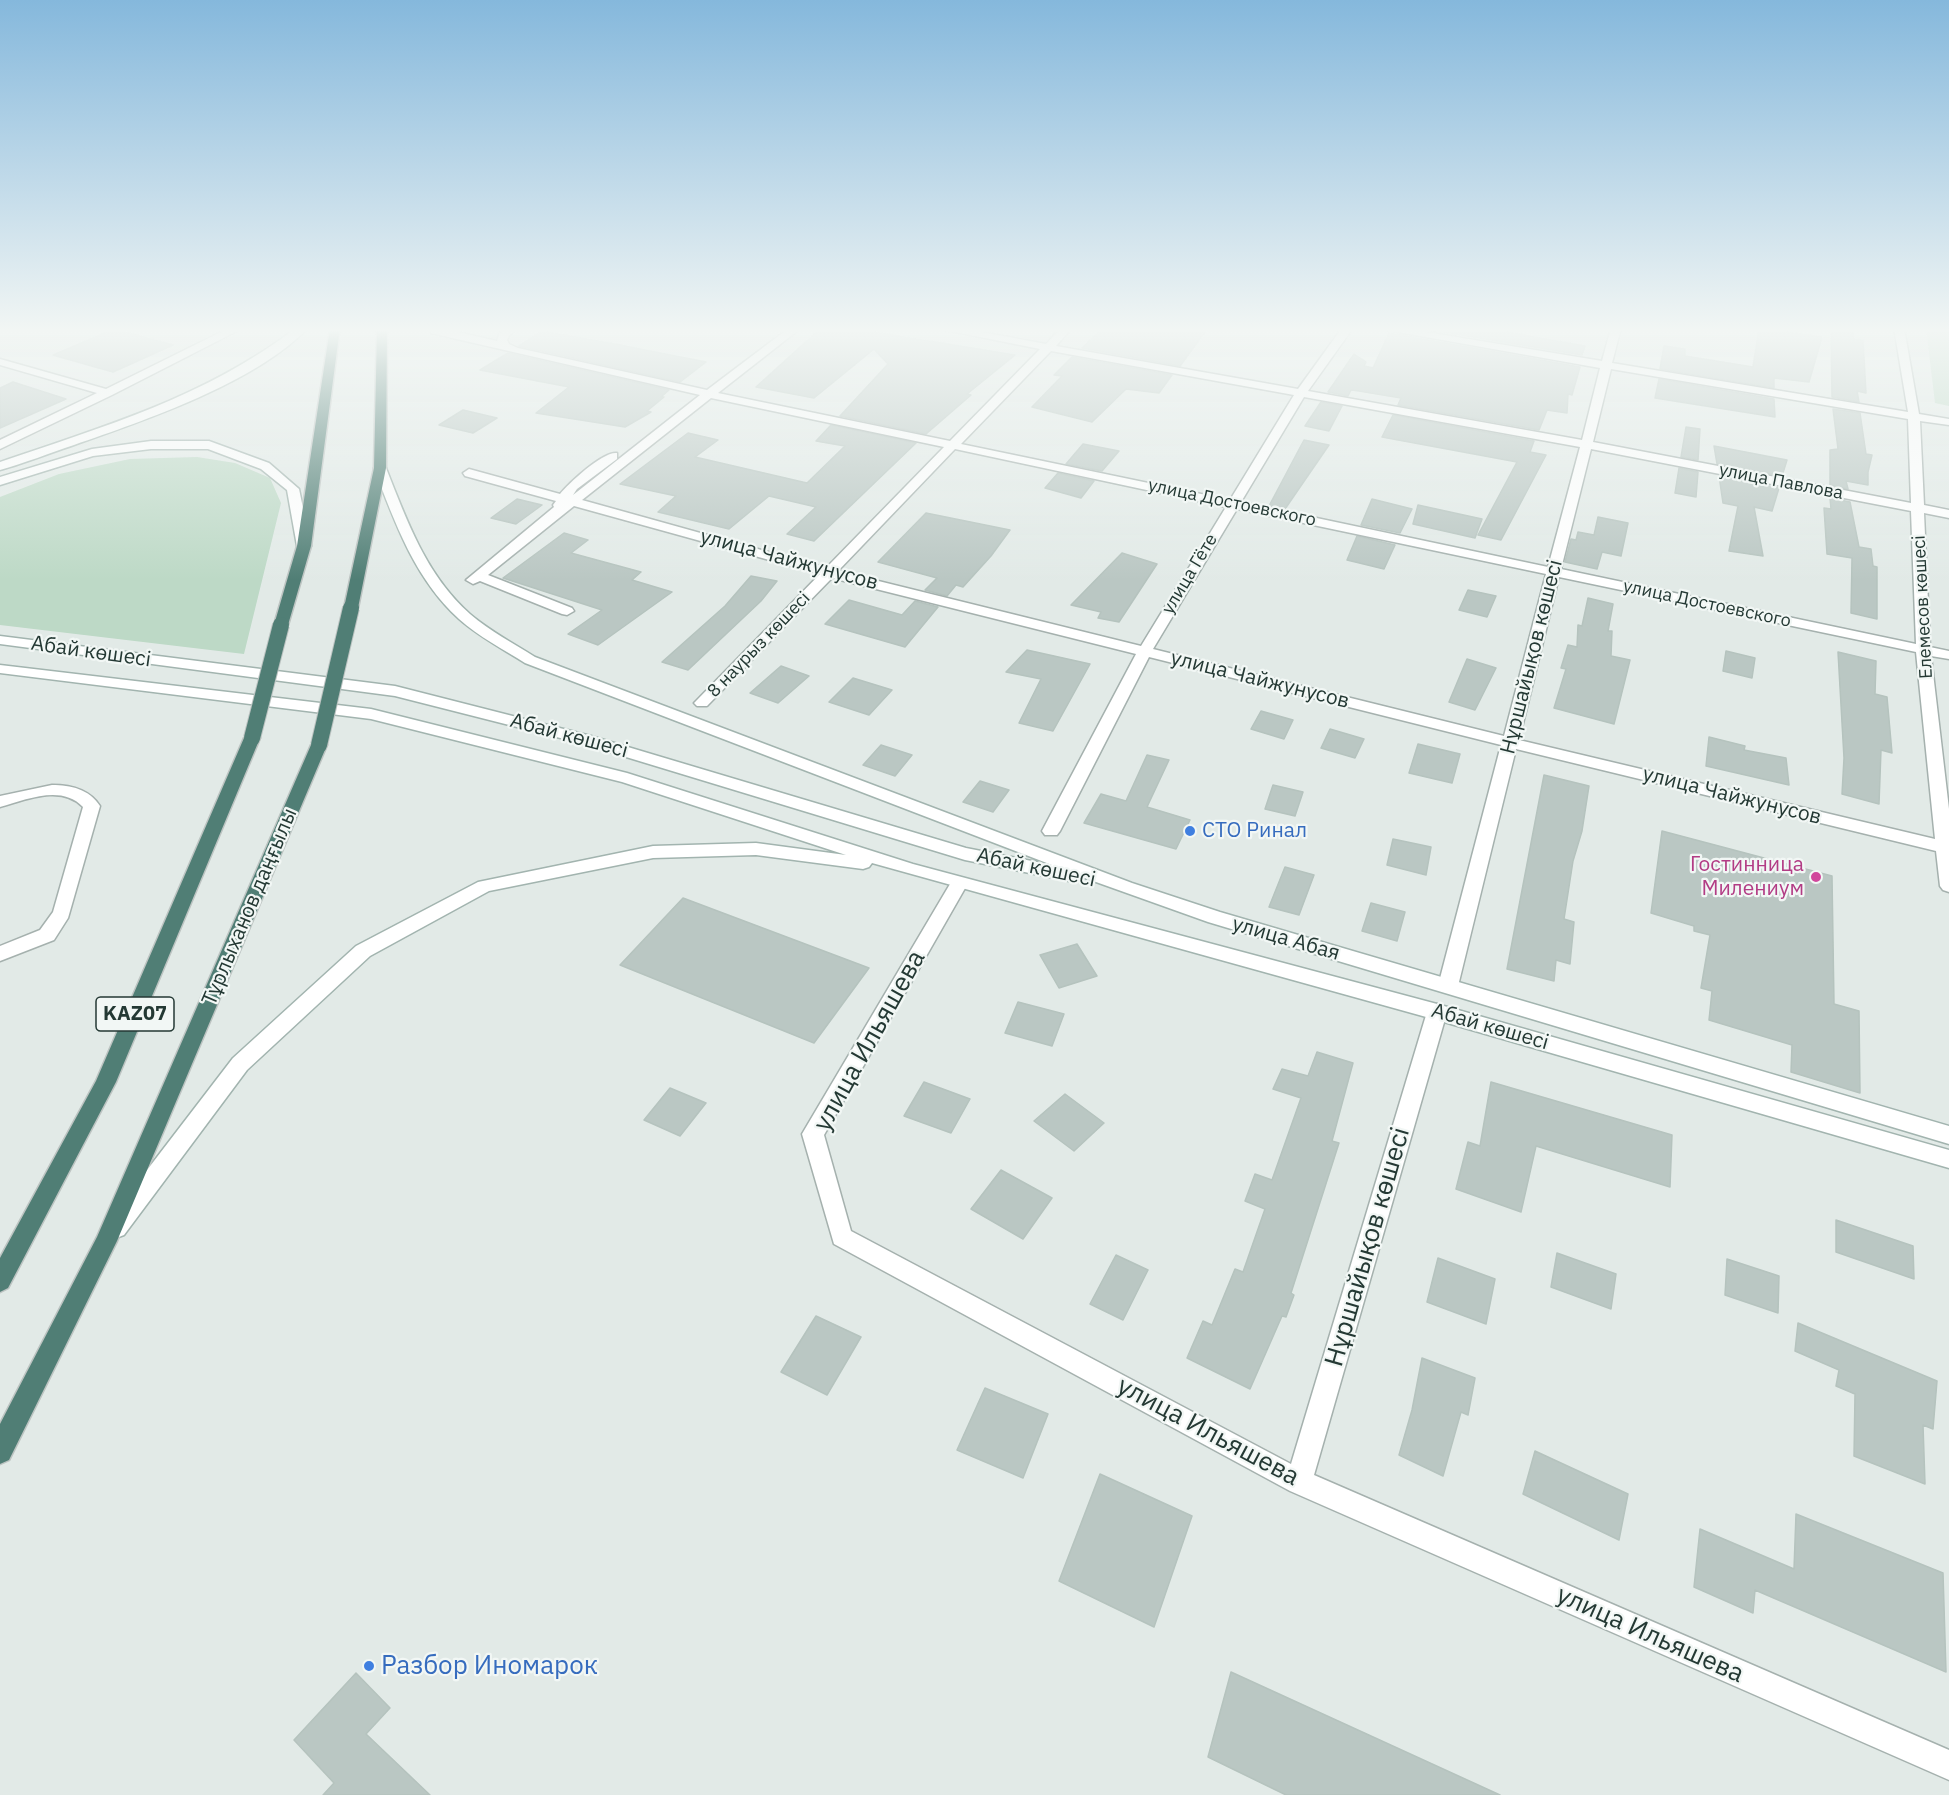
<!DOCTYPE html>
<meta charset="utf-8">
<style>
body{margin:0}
canvas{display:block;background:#e2eae7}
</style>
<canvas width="1949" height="1795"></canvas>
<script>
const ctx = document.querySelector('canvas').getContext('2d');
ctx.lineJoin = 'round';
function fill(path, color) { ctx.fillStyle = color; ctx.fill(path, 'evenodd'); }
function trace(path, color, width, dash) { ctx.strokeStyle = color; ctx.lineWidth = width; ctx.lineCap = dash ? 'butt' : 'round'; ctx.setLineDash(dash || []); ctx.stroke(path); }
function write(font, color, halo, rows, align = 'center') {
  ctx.font = font + ' "IBM Plex Sans",sans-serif'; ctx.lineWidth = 4.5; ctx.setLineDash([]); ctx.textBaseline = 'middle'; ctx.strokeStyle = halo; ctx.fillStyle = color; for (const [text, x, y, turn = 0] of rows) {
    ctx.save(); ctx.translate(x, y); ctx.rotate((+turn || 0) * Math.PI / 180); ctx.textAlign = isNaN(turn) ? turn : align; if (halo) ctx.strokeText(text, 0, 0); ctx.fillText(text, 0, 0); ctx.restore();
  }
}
fill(new Path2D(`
 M1926,328h23v78l-14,-3z
 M197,457l38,6 35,15 11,25 -37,151 -244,-29v-128l59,-23 71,-15z`), '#bdd9c6');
const building = new Path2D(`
 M821,328h28l166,27 -48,39 4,1 -45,39 -86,-18 48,-52 -14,-15 -60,49 -58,-11z
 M1103,328h105l-28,38 -98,-18z
 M1419,328h66l100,18 -3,9z
 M1759,328l63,9 -13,45 -35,-4v10l-114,-19 4,-23 21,3v7l68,11z
 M1831,328h22l1,11 9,1 3,53 -9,-2 2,11 -27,-5z
 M114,329l59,16 -60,27 -60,-17z
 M542,331l73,13 91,18 -26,20 -161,-36z
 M1389,333l191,34 -8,28 -4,-1 -1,19 -20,-3 -8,20 -141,-25 3,-7 -42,-7 -8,-1 -3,6 -20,-4 26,-38 12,8 -2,4 9,2z
 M508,353l161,37 -8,7h3l-17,14 4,1 -26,15 -89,-14 33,-26 -89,-17z
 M1072,357l100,18 -13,18 -33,-4 -34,33 -60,-15 30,-31 -8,-1z
 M1659,379l115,20 1,18 -120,-19z
 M13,382l53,17 -66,29v-40z
 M1321,402l21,4 -13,25 -24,-5z
 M1833,409l27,4 6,41 6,1 -4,17v13l-22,-4 2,8 -18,-4v-35l8,-1z
 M463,410l34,8 -24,15 -34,-8z
 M1393,415l141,26 -4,11 16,3 -45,85 -23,-5 39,-73 -135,-25z
 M831,425l85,18 -102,98 -27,-7 29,-27 -47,-11 -40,33 -71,-17 18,-16 -56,-12 68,-51 30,7 -23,17 112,26 38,-37 -29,-5z
 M1686,427l14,2 -2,31 -17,-3z
 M1304,440l25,5 -44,64 -16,-3z
 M1083,444l36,7 -17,20 -36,-7z
 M1714,446l73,14 -5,16 -65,-12z
 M1679,468l19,4 -2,25 -21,-4z
 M1058,473l36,8 -13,17 -36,-10z
 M1719,476l60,12 -7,23 -18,-4 9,49 -34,-5 9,-45 -15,-3z
 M1830,498l20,4 9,45 12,2 2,17 4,1v52l-26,-6 1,-55 -25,-4 -3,-46 7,1z
 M517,499l25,6 -26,19 -25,-6z
 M1372,499l40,10 -12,24 -39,-8z
 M1418,505l64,14 -7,19 -62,-14z
 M926,513l84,17 -19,26 -28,31 -7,-2 -9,11 -22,-6 12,-12 -59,-16z
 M1598,517l30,6 -7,33 -19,-4 -5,17 -32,-7 6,-23 5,1 2,-8 16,3z
 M564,533l24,7 -17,13 70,19 -9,8 40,12 -74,53 -30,-11 34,-24 -99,-32z
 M1357,536l38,9 -11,24 -37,-9z
 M1122,553l35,11 -38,58 -21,-4 3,-6 -30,-7z
 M751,576l26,5 -16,20 -73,69 -26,-8 63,-56z
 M1468,590l28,6 -9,21 -28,-7z
 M1588,598l25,6 -5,27h4l-1,25 19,4 -16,64 -60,-16 12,-39 -5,-1 7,-23 9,2 1,-22 4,1z
 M849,600l53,15 13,-14 23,6 -33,40 -80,-23z
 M1027,650l63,14 -37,67 -34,-8 22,-44 -35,-7z
 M1726,651l29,7 -3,20 -29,-7z
 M1838,652l38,9 -1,33 12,3 5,56 -11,-3 -2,54 -37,-10 2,-36z
 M1467,659l29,9 -21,42 -26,-8z
 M781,666l28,10 -31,27 -28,-10z
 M853,678l39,12 -23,25 -40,-13z
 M1261,711l32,9 -9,19 -33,-10z
 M1330,729l34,10 -9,19 -34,-10z
 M1709,737l36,9 -1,4 42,8 3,27 -83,-19z
 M1418,744l42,10 -8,29 -43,-10z
 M881,745l31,10 -17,21 -32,-11z
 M1147,755l22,5 -22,47 43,13 -14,29 -92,-26 17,-29 25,7z
 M1544,775l45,11 -7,45 -9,30 -9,58 10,3 -4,42 -14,-4 -2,21 -47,-12z
 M980,781l29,9 -16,22 -30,-10z
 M1273,785l30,7 -8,24 -30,-7z
 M1662,831l170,45 2,128 25,7 1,82 -69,-21 1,-27 -83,-25 3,-29 -11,-3 9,-53 -16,-4v-5l-43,-13z
 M1393,839l38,8 -5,28 -39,-10z
 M1285,867l29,8 -15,40 -30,-8z
 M683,898l186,70 -55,75 -194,-78z
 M1371,903l34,9 -8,29 -35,-10z
 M1077,944l20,32 -38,12 -19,-33z
 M1018,1002l46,12 -12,32 -47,-13z
 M1317,1052l36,11 -21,78 7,2 -48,150 3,2 -8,22 -4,-1 -32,73 -63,-31 16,-37 9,4 23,-56 8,3 22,-63 -20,-8 10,-27 17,6 29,-82 -28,-9 9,-20 26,7z
 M924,1082l46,17 -19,34 -47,-17z
 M1491,1082l181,53 -2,52 -134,-41 -15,66 -65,-23 12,-47 12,4z
 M670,1088l36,15 -26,33 -36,-16z
 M1065,1094l39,29 -30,28 -40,-30z
 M1001,1170l51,28 -29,41 -52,-30z
 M1836,1220l77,26 1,33 -78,-27z
 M1557,1253l59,21 -5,35 -60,-22z
 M1116,1255l32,15 -25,50 -33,-16z
 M1438,1258l57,21 -9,45 -59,-22z
 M1727,1259l52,17 -1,37 -53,-18z
 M816,1316l45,21 -34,58 -46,-23z
 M1798,1323l139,58 -4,48 -10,-4 2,59 -71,-28 1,-62 -19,-8 3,-16 -44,-19z
 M1422,1358l53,20 -7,37 -7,-3 -18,64 -44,-21 13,-45z
 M985,1388l63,26 -25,64 -66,-28z
 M1535,1451l93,43 -9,46 -96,-46z
 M1100,1474l92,42 -38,111 -95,-46z
 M1796,1514l147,59 3,99 -191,-82 -2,23 -59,-26 6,-58 94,40z
 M1231,1672l269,123h-214l-78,-38z
 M356,1673l34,35 -24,26 64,61h-107l11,-12 -40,-43z`);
fill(building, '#bac7c3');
trace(building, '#b5c3be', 1.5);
const minor = new Path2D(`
 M229,328h14l-131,67 -112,54v-9l97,-47 -97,-28v-6l106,30z
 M430,328h10l57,13 2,-7 6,-6h13l-9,8 -2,4 2,4 9,4 189,42 82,-62h12l-83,65 232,48 90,-92 -105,-21h25l86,16 15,-16h11l-16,18 242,43 44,-61h11l-45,63 274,49 18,-72 -225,-40h27l200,33 9,-33h10l-9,35 296,49 -14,-84h10l15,86 30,5v6l-29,-4 4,84 25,5v8l-25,-5 6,134 19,4v8l-18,-3 18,153v83l-6,-2 -3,-4 -4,-35 -420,-102 -58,237 -3,5 -7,2 -7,-2 -3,-5 63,-241 -352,-88 -89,174 -3,4h-12l-3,-4 94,-177 -304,-76 -125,128h-10l-3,-3 3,-3 123,-126 -246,-68 -86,69 84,33 2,3 -7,4 -5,-1 -82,-33 -7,3 -7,-4 88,-73 -1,-2 3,-4 -91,-25 -2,-3 6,-4 91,25c9,-11 43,-43 57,-41v6l-40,30 -4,6 127,-100 -265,-61 -4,-1zM1051,351l243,44 -64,105 -269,-56zM1611,369l297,50 3,84 -318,-61zM1304,397l276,50 -32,120 -307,-65zM711,398l233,49 -118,121 -244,-68zM955,449l271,58 -85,139 -303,-75zM1591,449l320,62 5,133 -355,-75zM1237,509l309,65 -42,162 -351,-87zM1559,577l357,75 19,187 -416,-99z
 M52,785c19,0 37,4 48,21l-32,112 -14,22 -54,21v-15l40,-16 13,-18 30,-105c-22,-23 -57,-7 -83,0v-11z
 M959,877l6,2 3,4 -144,252 27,96 440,233 136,-452 3,-5 7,-3 7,3 3,5 -133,463 635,275v30l-659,-289 -456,-247 -32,-110 151,-255z`);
const secondary = new Path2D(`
 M296,328h12c-53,55 -162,92 -234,117 -24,8 -49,18 -74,25v-8c103,-35 208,-66 296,-134z
 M151,441h58l60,22 30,26 12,57 -7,4 -7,-4 -10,-56 -26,-21 -53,-20h-57l-58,7 -93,29v-8l92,-28z
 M380,464l6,4c21,53 40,107 84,146 20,17 43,29 65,43l597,226 88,29 729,214v18l-741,-222 -126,-45 -8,5 -109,-22 -385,-117 -185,-47 -395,-52v-8l395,50 196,50 375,112 86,17 -527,-202c-22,-14 -46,-26 -66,-44 -44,-40 -64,-96 -85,-151z
 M0,665l371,44 256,64 286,91 524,140 512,146v18l-512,-148 -565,-157 -3,4 -6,2 -107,-14 -103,3 -164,33 -119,65 -123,114 -123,165 -8,3 -8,-3 -3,-7 3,-7 125,-163 123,-112 122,-64 175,-36 103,-3 90,12 -224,-73 -251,-63 -371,-46z`);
const trunk = new Path2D(`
 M330,328h10l-29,218 -23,79 -7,4 -7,-4 23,-79z
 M377,328h10l-1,140 -28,140 -7,4 -7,-4 30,-140z
 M252,733l8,5 -144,344 -108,206 -8,4v-34l96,-177 148,-343z
 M319,740l8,5 -210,496 -108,219 -9,4v-40l97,-187 214,-492z`);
trace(minor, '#a5b1ae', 3);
trace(secondary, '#a2b4af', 3);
trace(trunk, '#bdc4c2', 3);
fill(minor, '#fff');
fill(secondary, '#fff');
fill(trunk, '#507e75');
const trunkBridge = new Path2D(`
 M252,738l29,-113
 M319,745l32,-137`);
trace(trunkBridge, '#bdc4c2', 18, []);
trace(trunkBridge, '#507e75', 16);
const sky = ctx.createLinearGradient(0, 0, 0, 580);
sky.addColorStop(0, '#85b8dc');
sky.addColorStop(0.57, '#f2f6f4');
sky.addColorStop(1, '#f2f6f400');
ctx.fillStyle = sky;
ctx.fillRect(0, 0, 1949, 580);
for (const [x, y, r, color] of [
 [1190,831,6,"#3f7fe0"],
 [1816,877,6,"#d1479c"],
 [369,1666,6,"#3f7fe0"]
]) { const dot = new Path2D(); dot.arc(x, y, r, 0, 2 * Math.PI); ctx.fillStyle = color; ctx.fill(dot); trace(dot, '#f2f7f5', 2); }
write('18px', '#243934', '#f2f7f5', [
 ["улица Павлова",1781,482,11],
 ["улица Достоевского",1232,503,12],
 ["улица Гёте",1190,574,-59],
 ["улица Достоевского",1707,604,12],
 ["Елемесов көшесі",1923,607,-93],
 ["8 наурыз көшесі",759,645,-46]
]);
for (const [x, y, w] of [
 [135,1014,78]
]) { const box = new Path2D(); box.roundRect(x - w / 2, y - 17, w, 34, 4.5); ctx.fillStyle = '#f2f7f5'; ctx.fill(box); trace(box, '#243934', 1.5); }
write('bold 20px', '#243934', null, [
 ["KAZ07",135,1014]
]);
write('21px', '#243934', '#f2f7f5', [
 ["улица Чайжунусов",789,560,15],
 ["Абай көшесі",91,652,8],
 ["Нұршайықов көшесі",1532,657,-76],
 ["улица Чайжунусов",1260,680,14],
 ["Абай көшесі",569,736,15],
 ["улица Чайжунусов",1732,796,14],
 ["Абай көшесі",1036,868,12],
 ["Тұрлыханов даңғылы",250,907,-67],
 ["улица Абая",1286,939,16],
 ["Абай көшесі",1490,1027,16]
]);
write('21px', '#366cbe', '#f2f7f5', [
 ["СТО Ринал",1202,831]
], 'left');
write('21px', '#b23c85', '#f2f7f5', [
 ["Гостинница",1804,865],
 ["Милениум",1804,889]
], 'right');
write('26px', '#243934', '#f2f7f5', [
 ["улица Ильяшева",870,1041,-61],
 ["Нұршайықов көшесі",1368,1247,-74],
 ["улица Ильяшева",1208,1432,28],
 ["улица Ильяшева",1650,1635,24]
]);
write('26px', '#366cbe', '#f2f7f5', [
 ["Разбор Иномарок",381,1666]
], 'left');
</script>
